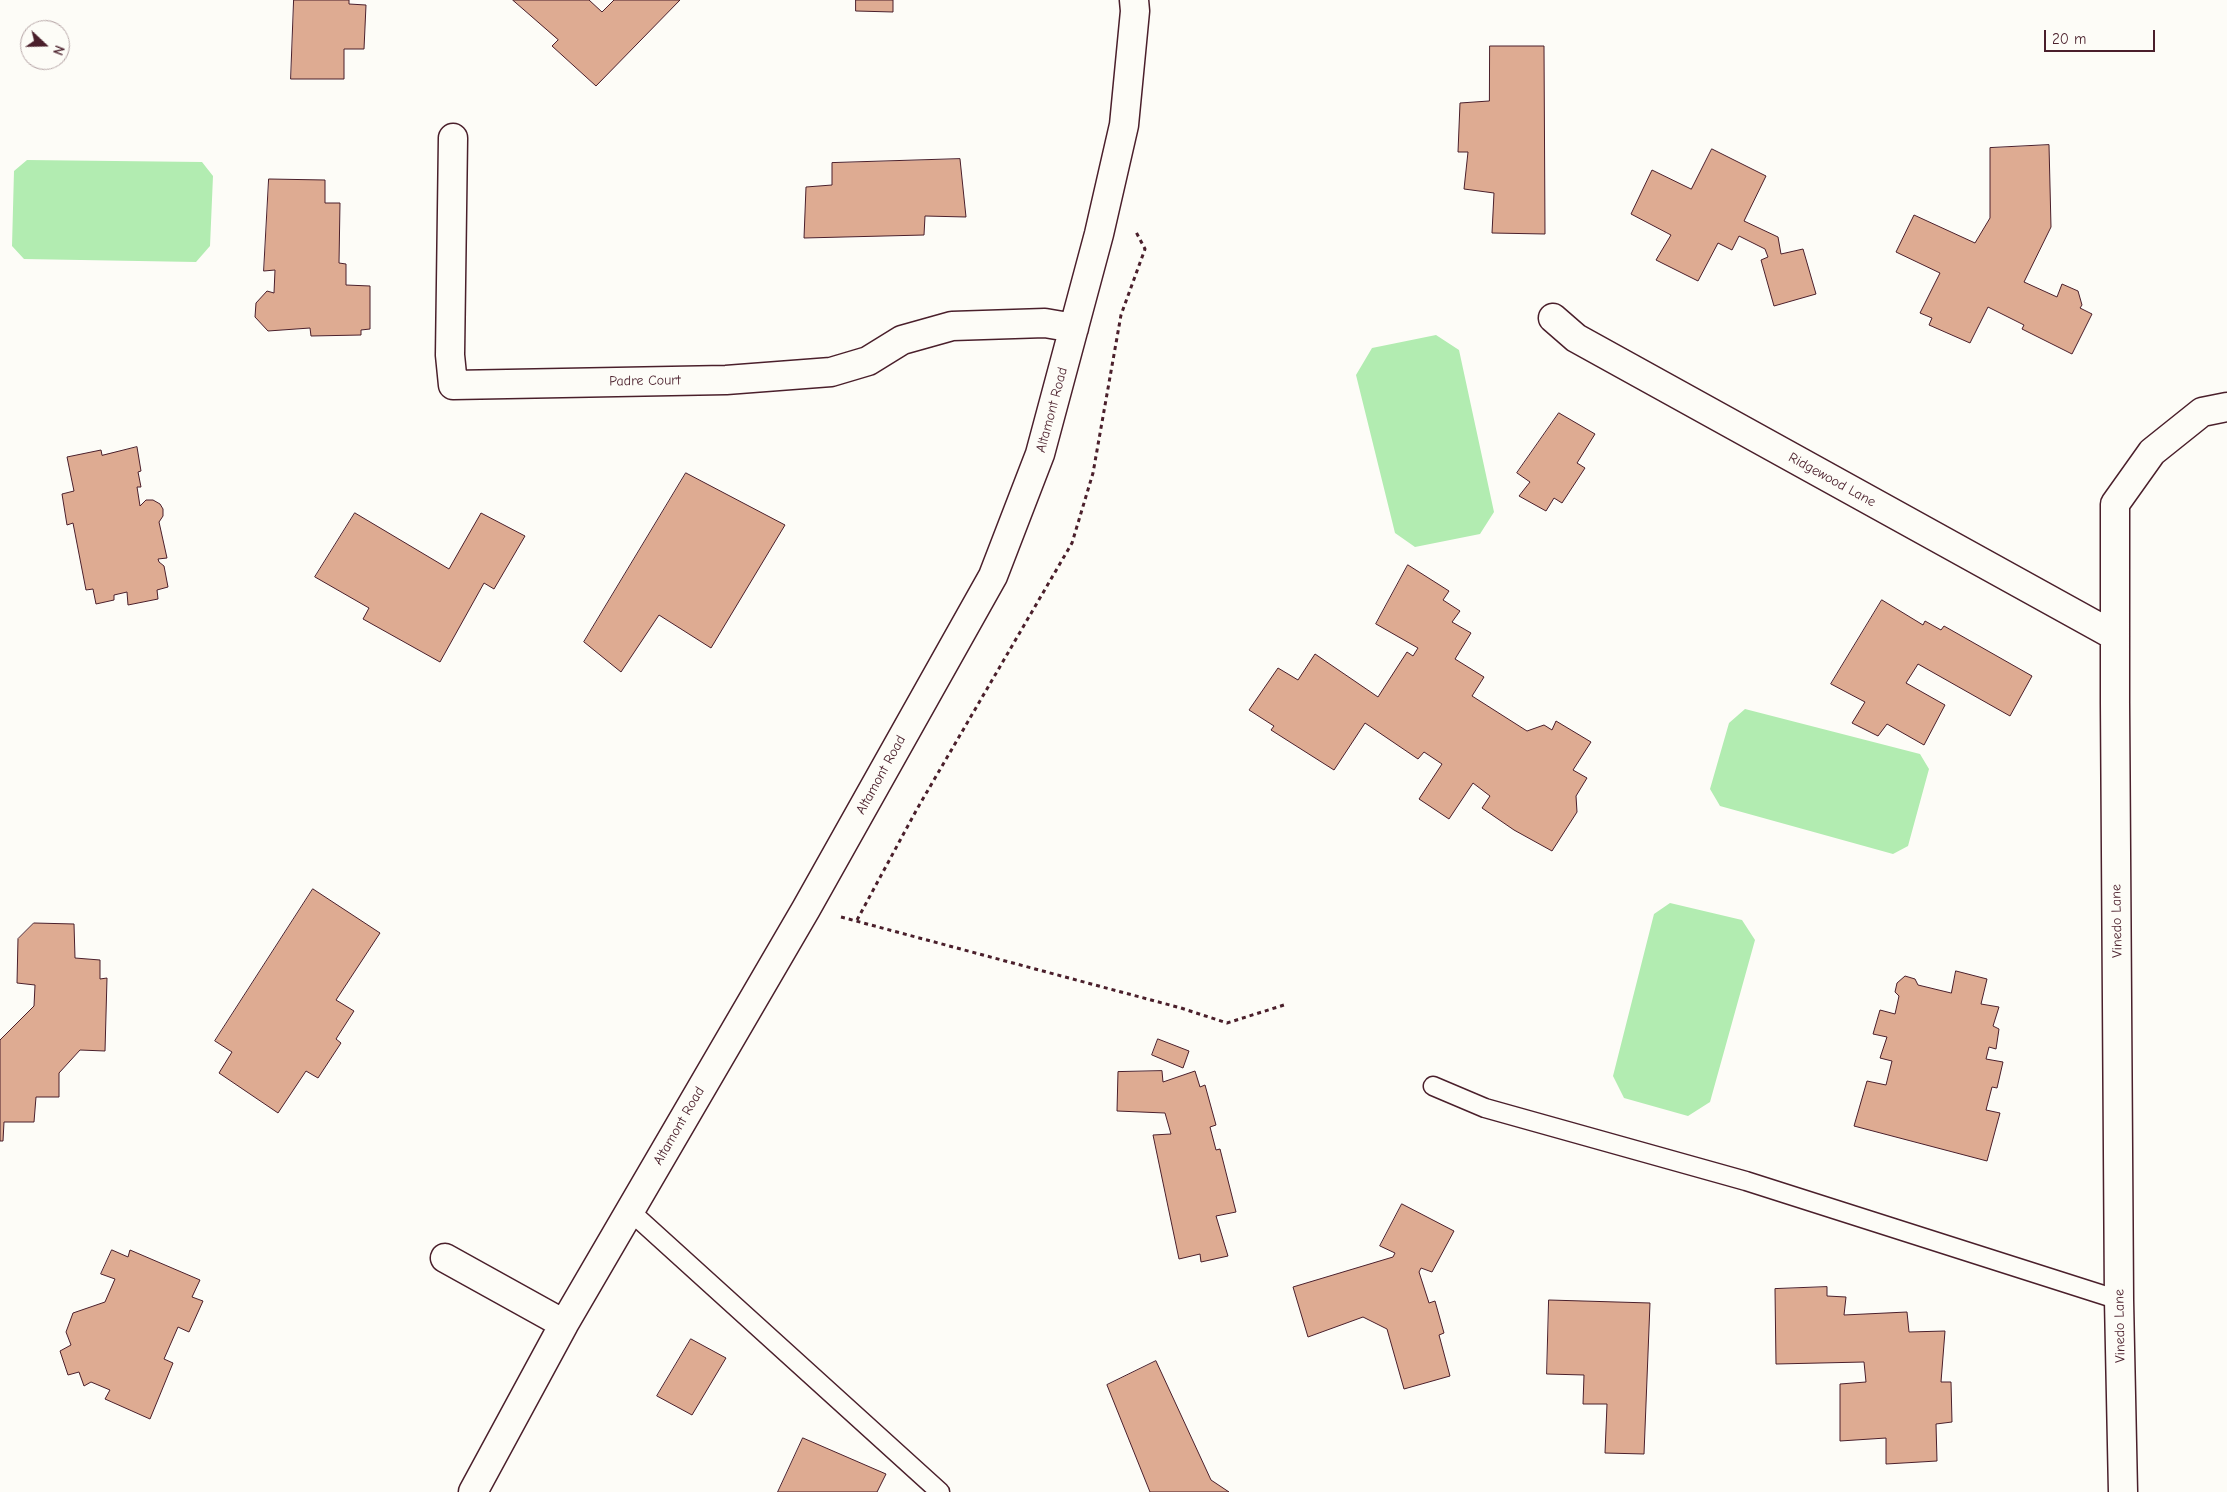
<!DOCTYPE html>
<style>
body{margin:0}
#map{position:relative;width:2227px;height:1492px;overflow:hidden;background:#fdfcf7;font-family:"Comic Neue",sans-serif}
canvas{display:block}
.north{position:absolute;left:20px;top:20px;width:50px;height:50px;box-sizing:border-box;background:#fdfcf7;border:1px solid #b5a4a5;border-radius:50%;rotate:111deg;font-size:14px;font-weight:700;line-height:20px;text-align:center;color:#4a1f2b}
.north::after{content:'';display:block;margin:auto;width:18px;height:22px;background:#4a1f2b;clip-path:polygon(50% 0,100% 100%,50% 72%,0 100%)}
.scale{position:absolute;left:2044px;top:30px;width:111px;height:22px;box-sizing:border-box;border:2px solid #4a1f2b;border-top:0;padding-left:6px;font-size:15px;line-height:18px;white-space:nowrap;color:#4a1f2b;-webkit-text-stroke:4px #fdfcf7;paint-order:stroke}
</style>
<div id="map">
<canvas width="2227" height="1492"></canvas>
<div class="north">N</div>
<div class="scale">20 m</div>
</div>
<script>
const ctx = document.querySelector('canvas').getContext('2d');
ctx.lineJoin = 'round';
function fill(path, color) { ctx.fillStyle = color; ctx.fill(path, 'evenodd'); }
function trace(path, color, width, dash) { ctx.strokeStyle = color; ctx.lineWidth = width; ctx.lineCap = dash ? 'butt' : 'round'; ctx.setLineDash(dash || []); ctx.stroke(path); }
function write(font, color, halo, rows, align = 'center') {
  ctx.font = font + ' "Comic Neue",sans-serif'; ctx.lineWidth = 4; ctx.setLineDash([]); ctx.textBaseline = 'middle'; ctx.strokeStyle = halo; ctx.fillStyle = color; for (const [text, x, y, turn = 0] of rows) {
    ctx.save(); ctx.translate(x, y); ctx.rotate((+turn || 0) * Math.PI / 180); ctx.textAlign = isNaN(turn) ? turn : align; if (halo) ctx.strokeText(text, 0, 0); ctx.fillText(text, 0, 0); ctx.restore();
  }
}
fill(new Path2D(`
 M27,160l175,2 11,14 -3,70 -14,16 -172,-3 -12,-13 2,-75z
 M1436,335l23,15 35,162 -14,22 -65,13 -20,-14 -39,-158 16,-27z
 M1745,709l175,45 9,15 -21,77 -15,8 -173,-48 -10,-17 19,-66z
 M1670,903l72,17 13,20 -45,162 -22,14 -64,-18 -11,-22 41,-162z`), '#b2ecb1');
const building = new Path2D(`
 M294,0h55v4l17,1 -2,44h-20v30h-53z
 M513,0h76l13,12 12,-12h66l-84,86 -44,-40 6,-6z
 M856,0h37v12l-37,-1z
 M1490,46h54l1,188 -53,-1 2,-40 -30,-4 4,-37h-10l2,-49 29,-2z
 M2049,145l2,82 -27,55 33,15 5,-13 16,7 4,14 -2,3 12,6 -20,40 -50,-25 2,-4 -36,-18 -18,36 -41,-18 3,-7 -12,-5 20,-40 -44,-21 18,-37 61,28 15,-25v-70z
 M1712,149l54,27 -22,45 34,16 3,17 22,-5 13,45 -42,12 -13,-46 7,-3 -3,-8 -26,-13 -7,14 -14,-7 -20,38 -42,-21 15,-25 -40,-21 21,-44 39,19z
 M960,159l6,58 -41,-1 -1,19 -120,3 2,-51 26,-2v-22z
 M269,179l56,1v23h15l-1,60 7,1v21l24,1v43l-9,1v5l-50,1 -1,-8 -42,3 -13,-14 1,-14 11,-12 7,2 1,-23 -11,1z
 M1559,413l36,21 -18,29 8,5 -23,35 -8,-5 -8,13 -27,-15 11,-14 -13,-9z
 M137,447l4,24 -3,1 3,15h-4l3,19 6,-6h7l7,4 3,5v7l-4,6 8,36 -9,1 1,3 5,4 4,21 -11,3 1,9 -30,6 -1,-13 -13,3v5l-18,4 -3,-15 -7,1 -13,-67 -6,2 -5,-31 12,-3 -7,-34 34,-7 1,5z
 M686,473l99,52 -74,123 -52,-33 -38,57 -37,-30z
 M355,513l94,56 32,-56 44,23 -31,53 -10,-6 -44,79 -77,-43 6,-11 -54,-31z
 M1408,565l41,26 -6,9 17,11 -8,11 19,11 -16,26 29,18 -12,19 55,35 17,-6 8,5 4,-9 35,21 -18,28 14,8 -11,18 1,16 -25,39 -38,-21 -32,-22 8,-12 -17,-13 -24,36 -30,-20 23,-35 -18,-12 -6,7 -53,-36 -31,47 -63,-40 3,-4 -25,-16 29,-42 20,12 17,-26 63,43 29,-45 6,4 5,-8 -42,-24z
 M1882,600l41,25 2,-4 16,9 3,-4 88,50 -22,40 -92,-52 -12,19 39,22 -21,40 -37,-21 -9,12 -26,-13 13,-21 -34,-18z
 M313,889l67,44 -44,67 18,11 -18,28 5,4 -23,35 -12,-7 -28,42 -59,-40 13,-21 -17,-11z
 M34,923l40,1 1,34 25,2v19l7,-1 -2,73 -25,-1 -21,23v24h-23l-2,25h-30l-1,19h-3v-101l34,-34 1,-21 -18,-2 1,-44z
 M1956,971l31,8 -6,25 18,3 -6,19 6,3 -3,20 -7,-2 -3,12 17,3 -6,26 -5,-1 -6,23 14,3 -13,48 -133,-35 13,-45 19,4 6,-24 -12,-3 7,-21 -14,-3 7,-24 15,4 4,-18 -4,-4 2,-9 8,-7 10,3 3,6 33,8z
 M1158,1039l31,12 -6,17 -31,-13z
 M1162,1071l1,11 32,-11 5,16 5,-2 11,40 -6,2 6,23 4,-1 16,63 -20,4 12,40 -27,6 -1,-8 -21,5 -26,-124 18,-1 -6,-21 -48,-2 1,-39z
 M1402,1204l52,27 -22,41 -11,-4 -2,4 10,31 6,-2 9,32 -5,2 11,41 -46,13 -17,-60 -24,-12 -55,20 -15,-50 100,-30 2,-4 -15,-7z
 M112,1250l16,7 2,-7 70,30 -8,17 11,4 -14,31 -11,-5 -14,32 9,4 -23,56 -45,-20 5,-9 -19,-8 -7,4 -5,-14 -11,3 -8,-24 11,-6 -5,-13 7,-19 32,-11 10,-23 -14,-5z
 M1827,1287v9l19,1 -2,18 63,-3 2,20 36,-1 -4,51h10l1,40 -16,2 1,37 -51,3v-26l-46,3v-57l26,-2 -2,-20 -88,2 -1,-75z
 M1549,1300l101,3 -6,151 -39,-1 2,-49h-24l1,-29 -37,-1z
 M691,1339l35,19 -34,57 -35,-19z
 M1156,1361l55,119 18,12h-79l-43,-107z
 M803,1438l83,36 -9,18h-99z`);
fill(building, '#deab92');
trace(building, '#4a1f2b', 1);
const lane = new Path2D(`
 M1433,1086l52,22 261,73 373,119
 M630,1211l310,281`);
const street = new Path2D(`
 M453,138l-3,217 3,30 273,-5 105,-8 37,-11 34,-21 50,-14 93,-3 29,5
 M1553,318l23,20 539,298
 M445,1258l119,66
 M473,1492l91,-168 242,-415 187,-333 47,-122 59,-220 25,-109 11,-114 -1,-11
 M2123,1492l-4,-192 -4,-597v-199l37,-52 50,-40 25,-5`);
trace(lane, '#4a1f2b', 21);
trace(street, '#4a1f2b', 31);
trace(new Path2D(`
 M841,917l340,91 46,15 57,-18
 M857,920l60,-111 155,-266 21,-70 28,-158 24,-66 -10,-19`), '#4a1f2b', 3, [4, 4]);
trace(lane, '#fdfcf7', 18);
trace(street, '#fdfcf7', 28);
write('14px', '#4a1f2b', '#fdfcf7', [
 ["Padre Court",645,381,-1],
 ["Altamont Road",1052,410,-75],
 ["Ridgewood Lane",1832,480,29],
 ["Altamont Road",881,775,-61],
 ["Vinedo Lane",2117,921,-91],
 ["Altamont Road",679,1126,-60],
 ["Vinedo Lane",2120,1326,-91]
]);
</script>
